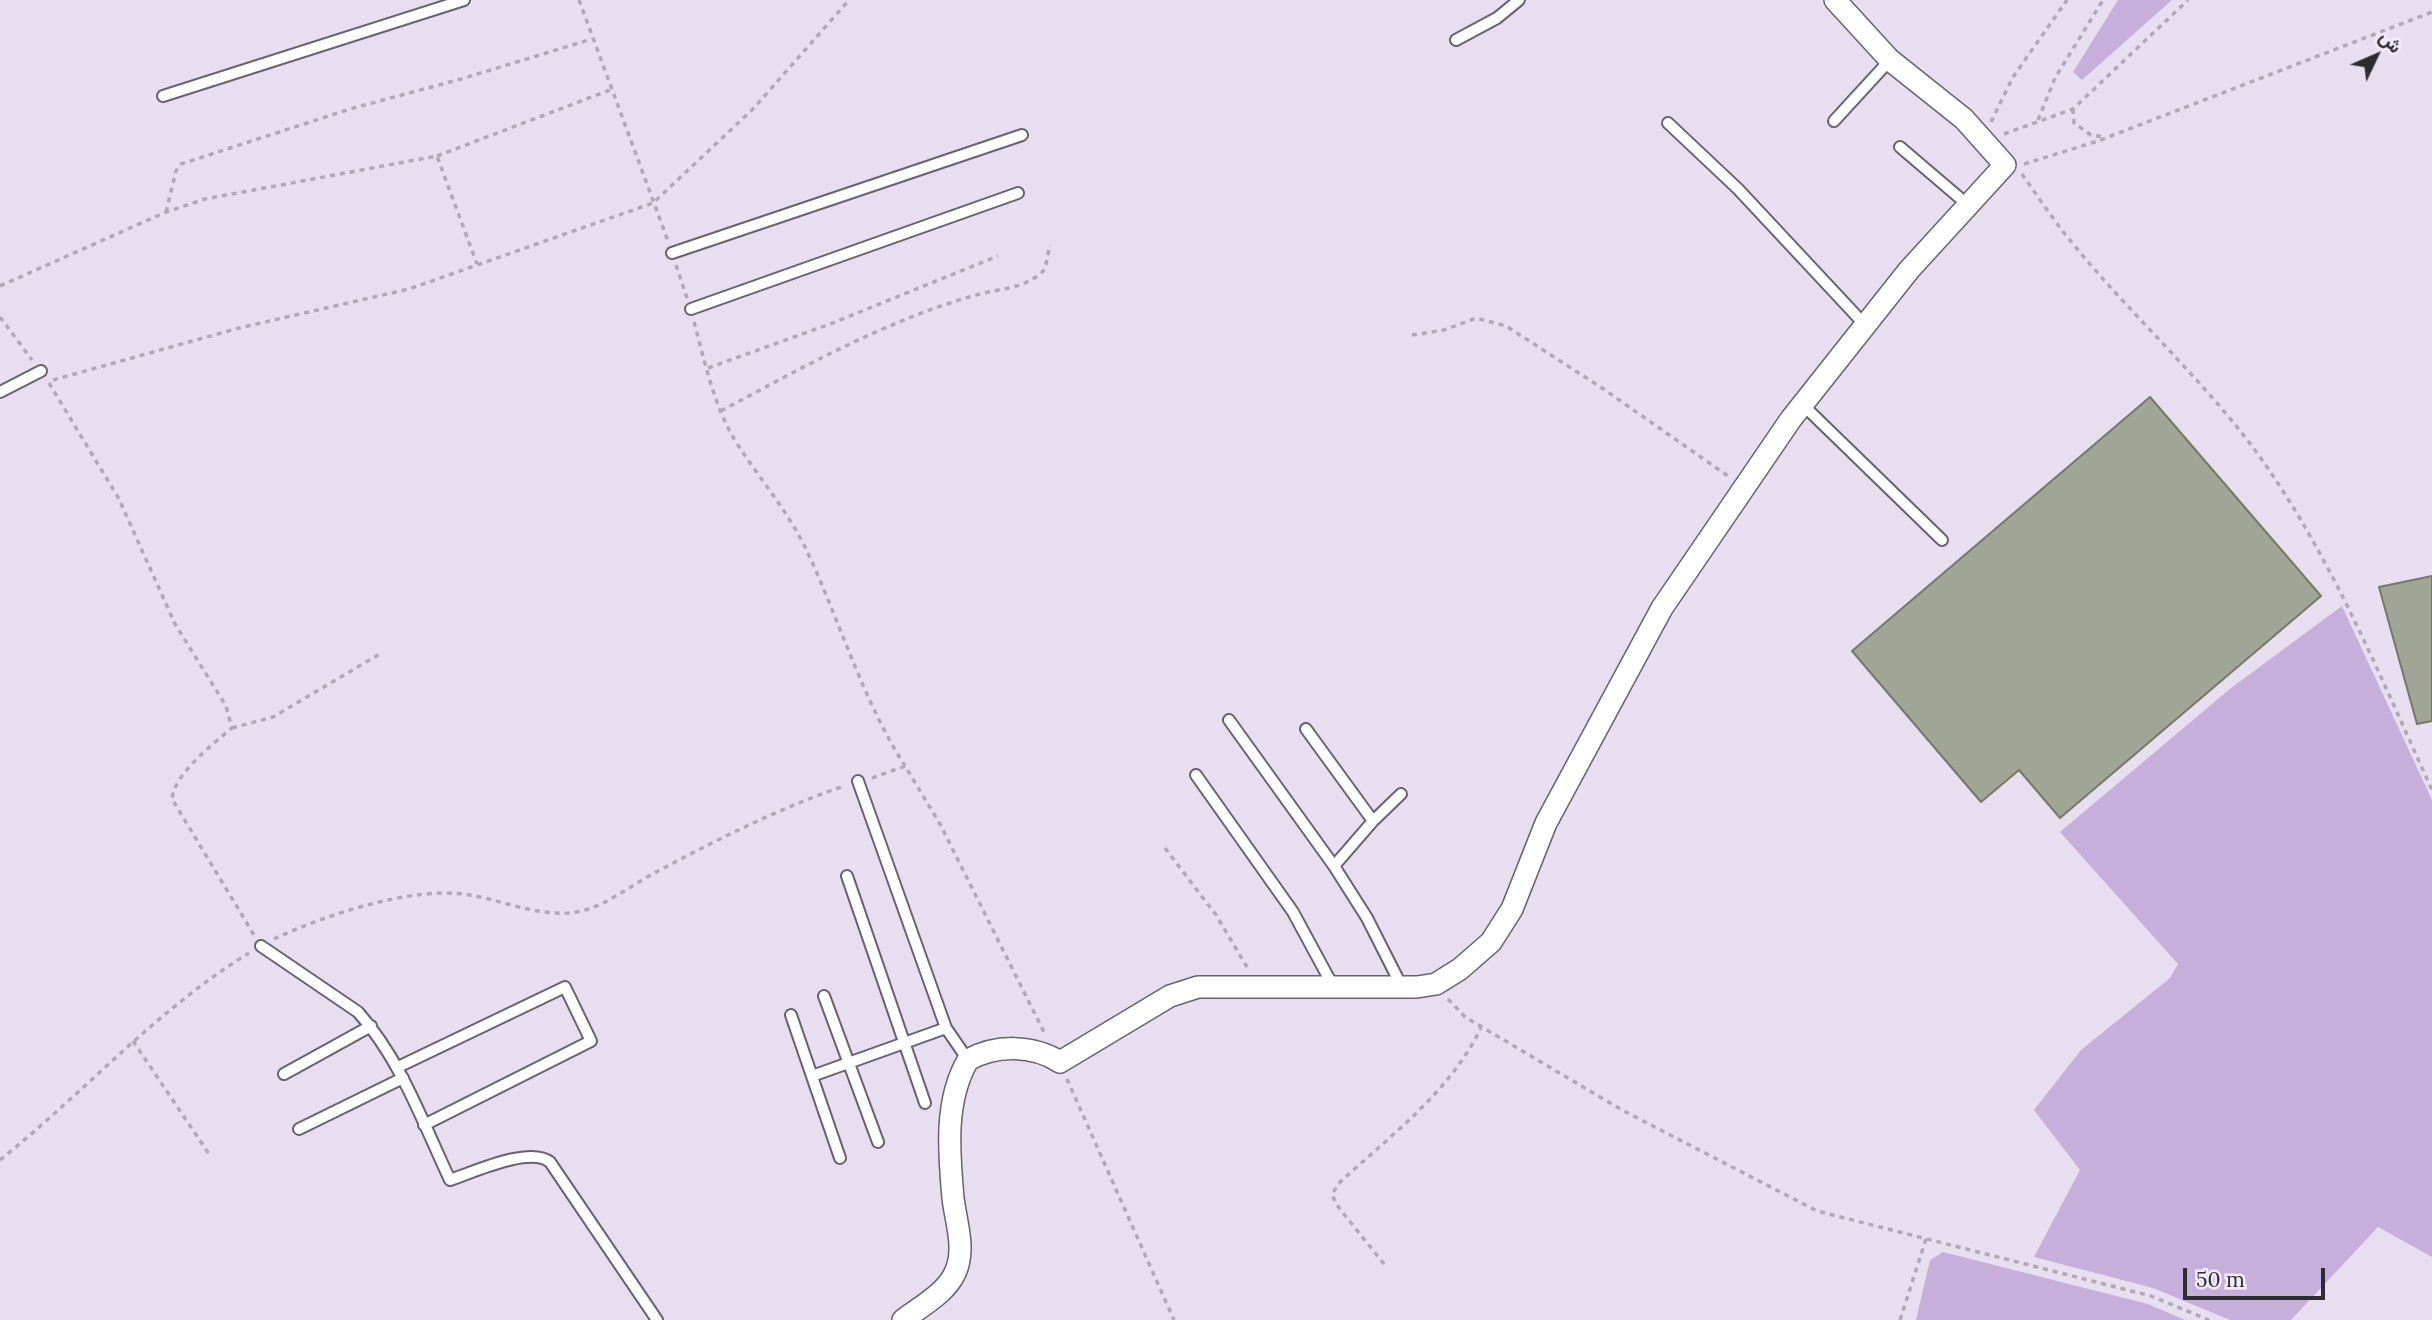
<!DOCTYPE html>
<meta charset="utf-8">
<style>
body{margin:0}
#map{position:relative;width:2432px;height:1320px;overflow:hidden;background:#e7dfef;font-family:Lora,Vazirmatn,serif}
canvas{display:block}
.north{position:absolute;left:2341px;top:21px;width:70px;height:70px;-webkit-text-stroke:5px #f4ecfc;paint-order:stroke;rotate:46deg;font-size:19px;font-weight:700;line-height:28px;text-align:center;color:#2e2b31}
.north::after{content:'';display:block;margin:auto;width:24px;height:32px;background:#2e2b31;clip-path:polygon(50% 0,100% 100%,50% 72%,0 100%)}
.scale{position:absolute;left:2183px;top:1268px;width:142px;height:32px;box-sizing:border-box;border:4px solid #2e2b31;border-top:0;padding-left:9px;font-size:21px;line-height:24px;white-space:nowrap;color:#2e2b31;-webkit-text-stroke:5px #f4ecfc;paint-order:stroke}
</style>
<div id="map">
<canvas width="2432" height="1320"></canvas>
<div class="north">ش</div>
<div class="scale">50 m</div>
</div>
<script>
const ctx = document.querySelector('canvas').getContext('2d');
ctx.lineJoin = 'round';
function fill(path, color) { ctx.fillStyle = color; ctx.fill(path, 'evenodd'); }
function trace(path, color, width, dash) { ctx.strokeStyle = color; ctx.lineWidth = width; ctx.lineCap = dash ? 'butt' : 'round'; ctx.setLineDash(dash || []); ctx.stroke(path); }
fill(new Path2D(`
 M2118,0h54l-90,80 -9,-8z
 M2342,606l90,194v457l-54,-30 -87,93h-61l-77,-32 -119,-31 46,-87 -46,-60 47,-60 89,-72 8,-14 -118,-132 171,-144z
 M1943,1252l205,52 37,16h-269l14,-60z`), '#c6afda');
const building = new Path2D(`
 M2150,397l171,199 -261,222 -41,-48 -38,32 -129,-151z
 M2432,576v145l-15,3 -38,-137z`);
fill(building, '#a1a595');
trace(building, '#757869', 2);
const service = new Path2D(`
 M1456,40l41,-22 22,-18
 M163,96l301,-96
 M1834,121l56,-61
 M1668,123l70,66 127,136
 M1900,147l68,58
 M672,253l350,-118
 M691,309l327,-116
 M0,392l41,-21
 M1802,404l140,136
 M1229,720l105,146
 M1306,729l67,92 -39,45 33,52 35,69
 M1196,775l97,137 40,74
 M858,781l88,247
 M1373,821l28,-27
 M847,876l78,227
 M261,946l97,66c43,48 65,111 92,168 24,-8 80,-34 100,-18l107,158
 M824,996l54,146
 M791,1015l49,143
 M398,1067l167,-80 26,54 -167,84
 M284,1074l87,-48
 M812,1076l134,-48 22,32
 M299,1129l104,-51`);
const minor = new Path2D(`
 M903,1320c17,-13 43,-27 52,-47 11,-24 1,-50 -2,-75 -4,-45 -9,-97 15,-138 29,-16 65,-15 92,2l110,-66 28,-9h219l19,-3 24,-15 31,-27 21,-33 34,-86 116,-215 129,-189 118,-149 96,-105 -41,-46 -74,-59 -55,-60`);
trace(service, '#69616f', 14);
trace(minor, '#69616f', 24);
trace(new Path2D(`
 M579,0l89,241
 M2073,109l1,14 17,12 14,2
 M2038,120l17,-42 48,-78
 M1991,122l22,-45 54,-77
 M2004,134l69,-25 115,-109
 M437,156l173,-66
 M2024,164l74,-23 334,-129
 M2022,174c14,20 28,41 43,60 61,77 137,143 195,223 73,103 120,219 172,333
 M166,212l10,-41 5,-7 169,-55 111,-30 131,-40
 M676,265l11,33
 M0,286l166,-74 39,-13 232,-43 40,108
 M0,317l32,43
 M694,322c11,40 20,85 42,120 23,36 51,68 70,107 34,72 56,150 99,217
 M1412,335l32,-5 32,-12 30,8 96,62 126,88
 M708,368l122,-44 168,-68
 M53,380l186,-52 170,-39 244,-86 100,-94 96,-109
 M49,383l70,116 56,125 51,82 6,22c-18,15 -58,46 -60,71l82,136
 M721,411c82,-44 166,-91 255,-116 25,-7 51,-6 69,-26l5,-24
 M232,728l41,-11 110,-65
 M872,778l33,-12 35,58 105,210
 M1165,848l51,67 31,52
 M274,939c51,-24 140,-54 196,-44 36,6 78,26 115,15 25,-7 51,-28 75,-40 60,-32 120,-62 184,-84
 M1448,999l17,18 157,93 195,101 334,85 58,24
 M133,1041l78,116
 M1067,1079l107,241
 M0,1160c85,-68 156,-150 249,-207
 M1384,1264l-45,-56 -7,-13 6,-11c53,-49 111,-91 143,-156
 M1900,1320l26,-81`), '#afa8b5', 3.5, [5, 5]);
trace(service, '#fff', 10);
trace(minor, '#fff', 21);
</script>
